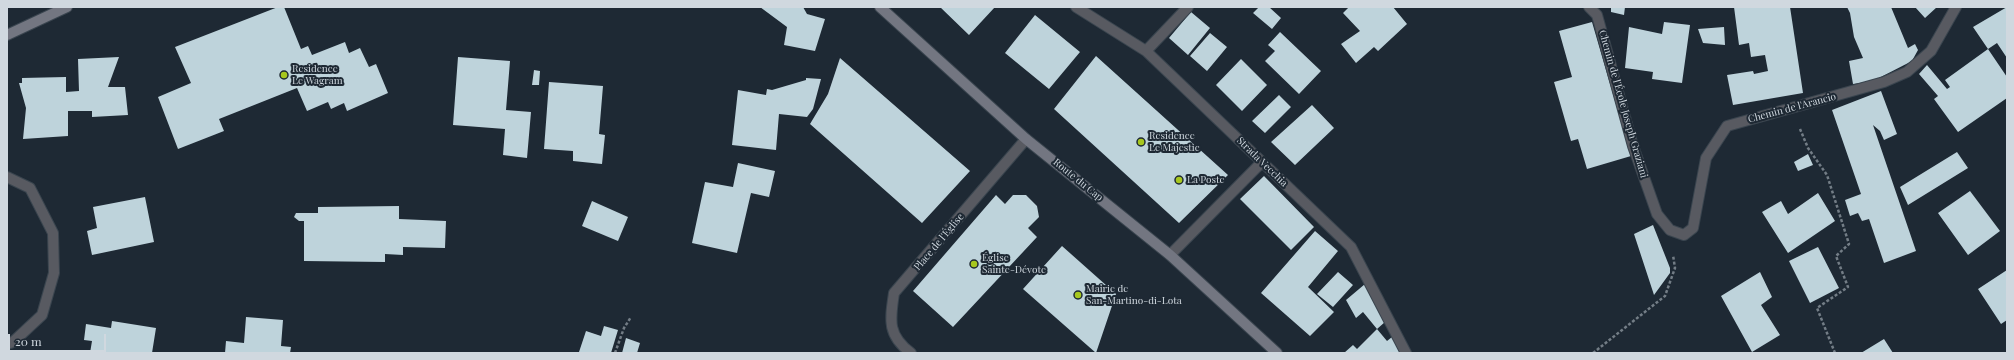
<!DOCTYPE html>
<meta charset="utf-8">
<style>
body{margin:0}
#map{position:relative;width:2014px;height:360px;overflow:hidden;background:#1e2934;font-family:"Playfair Display",serif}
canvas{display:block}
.frame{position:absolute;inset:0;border:8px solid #d0d8df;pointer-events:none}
.scale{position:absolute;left:8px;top:334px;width:98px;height:18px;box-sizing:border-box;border:2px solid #d0d8df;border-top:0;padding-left:5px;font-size:12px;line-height:14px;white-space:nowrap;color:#d0d8df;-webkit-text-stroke:3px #1e2934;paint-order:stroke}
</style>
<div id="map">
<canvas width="2014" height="360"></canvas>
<div class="frame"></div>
<div class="scale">20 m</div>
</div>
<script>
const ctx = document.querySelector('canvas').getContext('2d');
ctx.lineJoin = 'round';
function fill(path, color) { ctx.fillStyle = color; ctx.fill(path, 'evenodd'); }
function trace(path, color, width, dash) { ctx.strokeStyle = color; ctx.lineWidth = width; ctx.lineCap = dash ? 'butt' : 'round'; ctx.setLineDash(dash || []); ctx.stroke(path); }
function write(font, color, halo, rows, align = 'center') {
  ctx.font = font + ' "Playfair Display",serif'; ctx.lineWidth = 4; ctx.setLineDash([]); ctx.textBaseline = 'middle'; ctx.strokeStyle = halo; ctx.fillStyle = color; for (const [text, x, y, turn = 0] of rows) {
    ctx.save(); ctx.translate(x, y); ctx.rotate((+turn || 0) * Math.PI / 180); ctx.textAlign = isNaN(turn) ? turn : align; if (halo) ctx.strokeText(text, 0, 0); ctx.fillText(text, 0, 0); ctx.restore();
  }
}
fill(new Path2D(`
 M278,7h6l17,42 7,-3 4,9 33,-13 4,11 11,-5 9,19 7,-3 12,29 -41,18 -3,-8 -13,6 -3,-7 -21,9 -10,-23 -78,31 5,12 -46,18 -20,-52 33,-14 -16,-36z
 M760,7h43l4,7 18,5 -10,32 -31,-6 3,-18z
 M940,7h55l-26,28z
 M1259,7h10l12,11 -9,11 -19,-16z
 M1349,7h44l14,17 -29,27 -4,-4 -18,16 -15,-19 19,-13 -17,-18z
 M1611,7h14l-1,8 -13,-3z
 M1734,7h56l13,86 -70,12 -6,-30 26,-4 1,3 14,-3 -3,-16 -14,2 -2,-14 -10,2z
 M1847,7h44l17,41 7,-4 3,6 -5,9 1,1 -41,21 -20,3 -4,-23 14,-3 -9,-21 -4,-24z
 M1915,7h22l-12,11z
 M2007,7v51l-10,-15 -9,6 -15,-22z
 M1191,12l19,16 -22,27 -19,-17z
 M1035,15l45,37 -31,37 -44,-36z
 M1592,22l39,134 -44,13 -9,-30 -7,2 -17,-59 18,-5 -13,-46z
 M1664,22l26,3 -8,58 -30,-4 1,-7 -28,-4 4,-41 33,7z
 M1724,27l1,18 -22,-2 -5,-14z
 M1280,32l41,39 -22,23 -34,-33 10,-10 -7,-6z
 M1210,33l17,14 -20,24 -17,-15z
 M1988,49l19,28v21l-49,34 -24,-33 4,-3 -19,-22 8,-9 20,24 3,-2 -5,-7z
 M1096,56l132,119 -49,48 -125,-114z
 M119,57l-11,30h17l3,28 -36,2v-6h-24v25l-45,3 3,-31 -7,-25h3v-5l44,-1v15l13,-1 -1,-32z
 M458,57l52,4 -4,49 25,2 -4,46 -24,-3 2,-26 -52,-4z
 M840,58l130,113 -48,52 -112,-99 18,-30z
 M1241,59l26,26 -25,26 -26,-26z
 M534,70l6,1 -1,14h-7z
 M806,78l15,1 -8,30 -6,8 -28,-3 -3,36 -44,-5 6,-55 28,5 1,-6 5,1 34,-10z
 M549,82l54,4 -4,48 6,1 -3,29 -29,-3v-10l-29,-2z
 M1881,91l16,43 -13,6 -4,-9 -7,-6 43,126 -32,12 -15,-44 -7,2 -4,-8 -8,3 -5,-16 16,-6 -29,-84z
 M1279,95l12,12 -26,26 -13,-12z
 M1312,105l22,23 -39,37 -24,-23z
 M1957,152l11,16 -60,37 -8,-18z
 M1808,154l5,11 -15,6 -4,-9z
 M738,163l37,8 -6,26 -18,-4 -14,60 -45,-10 13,-61 28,5z
 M1264,176l50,51 -23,23 -51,-51z
 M1970,191l30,40 -32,24 -30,-42z
 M1818,193l17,28 -47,32 -26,-41 19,-11 7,13z
 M996,195l9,9 8,-9h13l11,11 2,11 -11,11 9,9 -84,90 -40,-36z
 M145,197l9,45 -62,13 -5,-24 10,-3 -4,-21z
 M592,201l36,16 -10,24 -36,-15z
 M399,206v13l47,2 -1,27 -42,-1v8l-18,-1v8l-81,-1v-40h-5l-5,-4 2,-4h22v-6z
 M1653,225l17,43v5l-16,22 -20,-61z
 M1315,231l23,20 -30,36 26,25 -24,24 -49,-43z
 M1062,246l54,48 -20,59 -73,-64z
 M1818,247l21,41 -29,15 -21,-42z
 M2007,270v50l-6,4 -23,-35z
 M1338,272l15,13 -20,22 -16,-13z
 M1760,272l12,25 -11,8 19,30 -28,17 -31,-56z
 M1365,284l20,38 -8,7 10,12 5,-4 8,16h-56l9,-8 4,4 20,-20 -14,-17 -7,6 -10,-18z
 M246,317l37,3 -2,26 10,1 -1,6h-65l1,-12 18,2z
 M112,321l44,7 -4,25h-62l2,-12 -8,-1 2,-16 25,4z
 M604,326l14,4 -7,23 -32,-1 7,-21 15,5z
 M626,338l14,5 -3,10h-15z
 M1884,339l9,14h-32z`), '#bed3db');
const lane = new Path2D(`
 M911,353c-24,-18 -21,-33 -17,-60l132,-154`);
const street = new Path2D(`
 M1076,7l70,44 205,196 55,106
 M1589,7l8,8 36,131 24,68 13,16 14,5 9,-7 13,-70 21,-32 157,-44 23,-10 24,-21 25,-44
 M1146,51l42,-44
 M7,177l23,11 23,45 1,40 -12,42 -29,27 -6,2
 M1170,255l92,-93`);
const secondary = new Path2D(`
 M880,7l146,132 144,116 107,98
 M7,35l60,-28`);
trace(lane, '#3a454f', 12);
trace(street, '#3a454f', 12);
trace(secondary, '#3a454f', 12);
trace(new Path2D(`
 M1800,129l8,19 19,27 22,69 -13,12 12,31 -31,21 18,45
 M615,353l9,-25 7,-11
 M1593,353l72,-57 10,-28 -2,-13`), '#737d86', 2.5, [3, 2]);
trace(lane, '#585a61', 10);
trace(street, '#585a61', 10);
trace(secondary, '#737681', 10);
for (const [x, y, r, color] of [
 [284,75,4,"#a7c71e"],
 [1141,142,4,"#a7c71e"],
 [1179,180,4,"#a7c71e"],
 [974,264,4,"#a7c71e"],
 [1078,295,4,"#a7c71e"]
]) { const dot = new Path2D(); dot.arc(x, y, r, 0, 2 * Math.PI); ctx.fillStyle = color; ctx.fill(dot); trace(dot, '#1e2934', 1.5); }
write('10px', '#d0d8df', '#1e2934', [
 ["Residence",292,69],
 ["Le Wagram",292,81],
 ["Residence",1149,136],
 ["Le Majestic",1149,148],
 ["La Poste",1187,180],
 ["Église",982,258],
 ["Sainte-Dévote",982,270],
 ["Mairie de",1086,289],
 ["San-Martino-di-Lota",1086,301]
], 'left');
write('10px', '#d0d8df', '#1e2934', [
 ["Chemin de l'École Joseph Graziani",1623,104,74],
 ["Chemin de l'Arancio",1792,108,-15],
 ["Strada Vecchia",1262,162,44],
 ["Route du Cap",1078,180,39],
 ["Place de l'Église",939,242,-50]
]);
</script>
